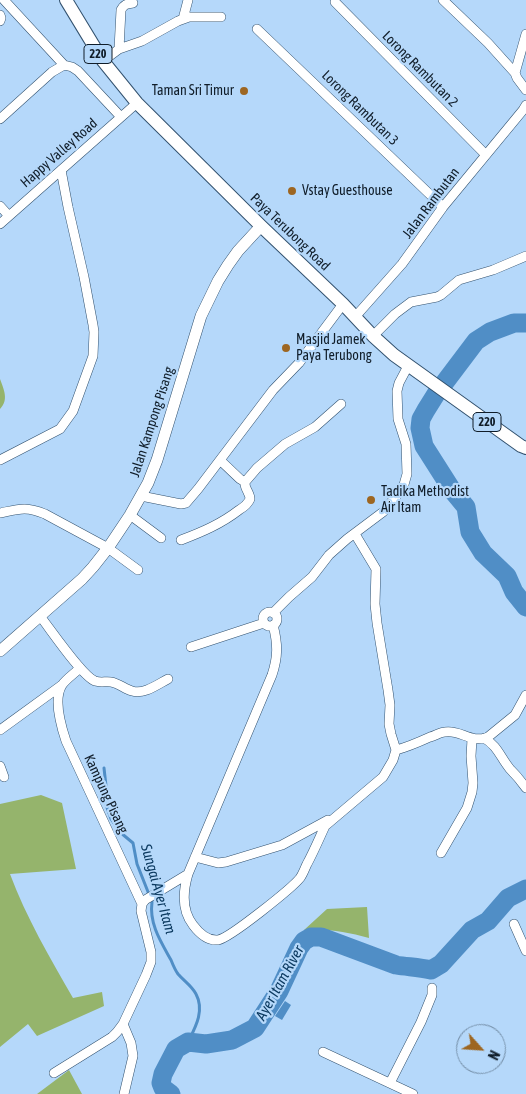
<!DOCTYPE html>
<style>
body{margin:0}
#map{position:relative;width:526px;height:1094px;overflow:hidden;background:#b5d8fa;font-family:"Asap Condensed",sans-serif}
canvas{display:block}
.north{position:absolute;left:456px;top:1024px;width:50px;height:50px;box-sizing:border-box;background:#b5d8fa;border:1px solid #738da6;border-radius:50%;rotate:116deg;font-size:14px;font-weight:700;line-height:20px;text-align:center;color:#101d29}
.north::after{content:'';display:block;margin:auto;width:18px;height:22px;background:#9d6621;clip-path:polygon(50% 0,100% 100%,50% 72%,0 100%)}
</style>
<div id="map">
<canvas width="526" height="1094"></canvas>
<div class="north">N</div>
</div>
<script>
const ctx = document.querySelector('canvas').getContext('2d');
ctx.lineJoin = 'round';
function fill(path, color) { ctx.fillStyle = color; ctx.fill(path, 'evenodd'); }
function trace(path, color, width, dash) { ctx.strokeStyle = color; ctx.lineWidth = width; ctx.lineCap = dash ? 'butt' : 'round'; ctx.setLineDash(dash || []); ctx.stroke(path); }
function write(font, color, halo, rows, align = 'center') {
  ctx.font = font + ' "Asap Condensed",sans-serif'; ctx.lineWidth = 4.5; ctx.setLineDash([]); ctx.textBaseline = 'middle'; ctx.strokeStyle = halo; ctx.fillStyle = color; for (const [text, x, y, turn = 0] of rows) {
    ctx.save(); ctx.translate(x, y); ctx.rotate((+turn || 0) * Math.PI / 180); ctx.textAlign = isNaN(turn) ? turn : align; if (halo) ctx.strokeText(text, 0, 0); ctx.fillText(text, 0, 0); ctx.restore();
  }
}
fill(new Path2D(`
 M0,379c4,11 9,21 0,30z
 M41,795l21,8 14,66 -66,5c16,43 40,84 63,124l29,-6 2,14 -67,30 -9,-12 -28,23v-243z
 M367,907l2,31c-22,-6 -42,-10 -65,-8l23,-21z
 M69,1070l13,24h-47h2z`), '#95b46c');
fill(new Path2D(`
 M285,1001l6,4 -9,15 -7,-4z`), '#508ec6');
trace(new Path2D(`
 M104,768l2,18 -3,10 8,23 10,14 12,10 4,21 15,38c-3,22 9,40 19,58 2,5 4,10 7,14 6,7 14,12 18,20 9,17 -1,34 -8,48`), '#508ec6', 3);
trace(new Path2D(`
 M526,323h-12l-24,9 -14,9 -40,53 -10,16 -5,9 -1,9 4,18 28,44 14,17 4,25 13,21 24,23 7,16 12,15
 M171,1094l-8,-6 -2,-5 2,-9 13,-25 12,-7 18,2 26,-4 23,-12 24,-37 20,-43 5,-7 7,-4h10l75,28c12,2 23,2 35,5l10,-6 31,-34 16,-9 20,-23 18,-9`), '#508ec6', 19);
const minor = new Path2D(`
 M4,0l60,65 8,2 6,4 43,46
 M443,0l45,43 27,30
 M335,2l151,153
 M0,15l1,3 -1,3
 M183,19l5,-19
 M257,29l186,178
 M526,34l-11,39 2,5 9,12
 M119,49l23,-8 36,-20 11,-4h32
 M103,61l16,-12 2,-39c3,-6 6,-6 12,-7
 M0,119l52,-47 12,-7
 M0,206l9,10
 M0,224l137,-121
 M355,317l47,-53 41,-57 80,-97 3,-5
 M373,336l22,-22 16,-12 26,-5 4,-2 18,-15 34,-10 33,-14
 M0,460l60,-31 13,-18 20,-55 1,-24 -1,-7 -9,-48 -16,-70 -7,-37
 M220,460l20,19 5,3
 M141,496l40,8 5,-1 12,-14 75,-99 26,-27 44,-59
 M0,513c19,-4 26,-7 45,1l63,34 30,22
 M130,515l31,23
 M181,540c21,-8 40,-16 58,-30 5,-3 9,-6 11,-11 0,-6 -6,-11 -5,-17l12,-14 28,-24 30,-17 26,-23
 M263 619a7 7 0 1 1 14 0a7 7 0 1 1-14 0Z
 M273,613l16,-16 23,-20 17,-22 18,-16 36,-27 20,-24 4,-14 -1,-30 -8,-25 -1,-28 2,-8 9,-17
 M40,616c11,14 42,60 55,65 6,2 11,0 16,1 7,1 14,7 21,9 12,4 26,-7 36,-12
 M273,625c5,19 5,32 -1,50l-84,199c-5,17 -6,37 5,51 6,8 15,16 25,15 12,-2 74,-52 82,-62 3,-4 5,-10 7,-14 7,-13 12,-25 18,-38l58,-49 10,-17 3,-10 -5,-16 -2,-10 1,-19 -2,-15 -11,-67 -2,-19 1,-35 -21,-35
 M191,647l73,-24
 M0,730l62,-45
 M484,738c14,8 16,19 26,31 6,6 11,12 16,19
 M396,750c12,-3 23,-8 34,-13 5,-1 10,-5 15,-5 15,-3 26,12 43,5l27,-22 11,-20
 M0,766l4,11
 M441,853l26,-45 5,-16 1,-9 -2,-27 1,-17
 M195,857l23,6 8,-1 56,-17 46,-25
 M142,904l3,-4 43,-26
 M514,924l12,27
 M123,1024l8,19 2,13 -9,38
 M323,1052l90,42
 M54,1073l58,-36 5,-5 6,-8 23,-49 5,-13v-10l-10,-41 1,-7 -76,-163c-5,-15 -13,-42 -4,-56 4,-6 13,-12 18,-17
 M390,1083l31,-61 11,-27v-7`);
const secondary = new Path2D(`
 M0,651l82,-72 11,-12 15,-19 22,-33 18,-32 9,-23 44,-144 17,-35 10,-16 10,-14 23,-25`);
const primary = new Path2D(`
 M66,0l37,61 34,42 124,123 82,78 30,32 21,19 127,91 5,2`);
trace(minor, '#33526f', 10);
trace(secondary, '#33526f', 12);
trace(primary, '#33526f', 14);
trace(minor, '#fff', 9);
trace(secondary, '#fff', 11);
trace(primary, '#fff', 12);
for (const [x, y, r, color] of [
 [244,91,5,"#9d6621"],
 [292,191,5,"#9d6621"],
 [286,348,5,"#9d6621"],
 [371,500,5,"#9d6621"]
]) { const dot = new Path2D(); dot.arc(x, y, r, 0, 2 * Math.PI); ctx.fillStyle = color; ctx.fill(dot); trace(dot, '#b5d8fa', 2); }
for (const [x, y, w] of [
 [98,54,28],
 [487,422,28]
]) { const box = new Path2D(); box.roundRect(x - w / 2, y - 9.5, w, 19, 4); ctx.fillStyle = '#b5d8fa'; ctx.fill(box); trace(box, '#101d29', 1); }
write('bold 12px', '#101d29', null, [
 ["220",98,54],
 ["220",487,422]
]);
write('14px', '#101d29', '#b5d8fa', [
 ["Lorong Rambutan 2",420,69,45],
 ["Lorong Rambutan 3",360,108,44],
 ["Happy Valley Road",59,153,-41],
 ["Jalan Rambutan",431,203,-53],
 ["Paya Terubong Road",290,232,44],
 ["Jalan Kampong Pisang",152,422,-72],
 ["Kampung Pisang",106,794,65]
]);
write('14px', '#101d29', '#b5d8fa', [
 ["Taman Sri Timur",234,91,"right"],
 ["Vstay Guesthouse",302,191],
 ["Masjid Jamek",296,340],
 ["Paya Terubong",296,356],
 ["Tadika Methodist",381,492],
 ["Air Itam",381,508]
], 'left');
write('italic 15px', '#0d3b61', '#b5d8fa', [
 ["Sungai Ayer Itam",158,889,74],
 ["Ayer Itam River",280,983,-61]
]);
</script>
